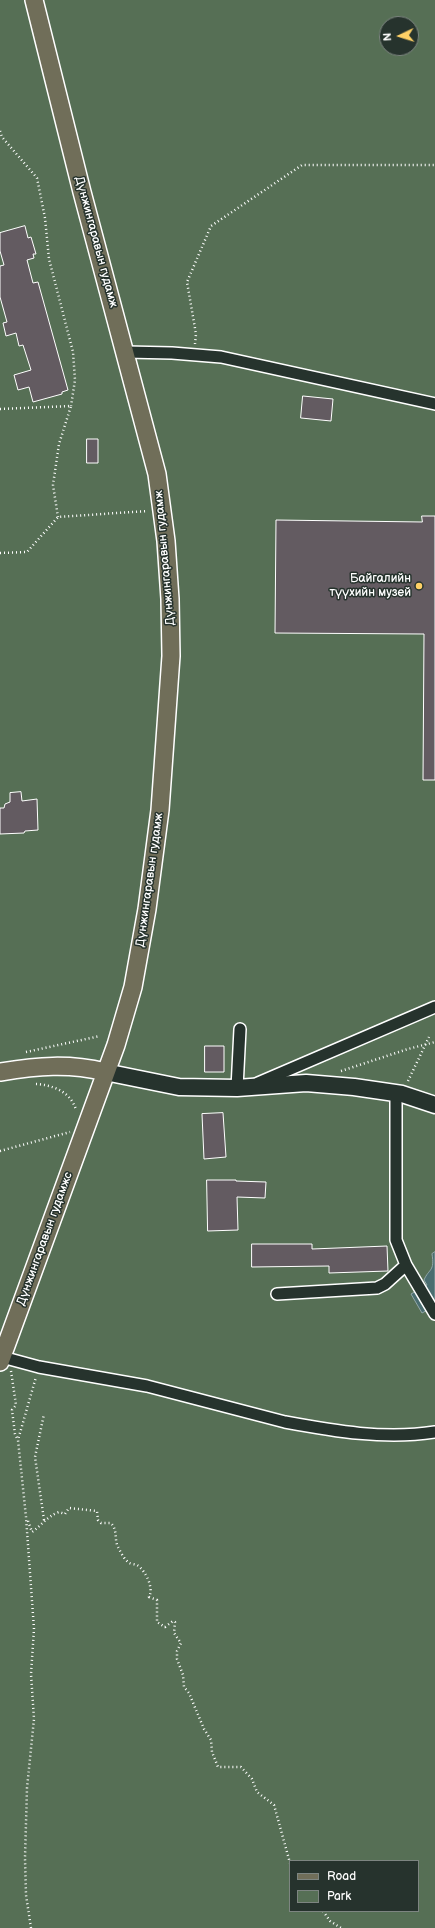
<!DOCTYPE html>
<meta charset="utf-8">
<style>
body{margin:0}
#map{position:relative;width:435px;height:1928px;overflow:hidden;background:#323b37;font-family:"Balsamiq Sans",sans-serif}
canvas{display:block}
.legend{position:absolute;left:289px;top:1860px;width:130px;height:52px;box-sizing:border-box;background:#26332d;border:1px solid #7d8581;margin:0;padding:5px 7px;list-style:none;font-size:12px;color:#fff}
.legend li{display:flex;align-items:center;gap:8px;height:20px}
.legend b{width:20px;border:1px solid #7d8581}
.north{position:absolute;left:379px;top:16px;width:40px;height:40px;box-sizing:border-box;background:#26332d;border:1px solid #7d8581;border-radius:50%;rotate:266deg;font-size:11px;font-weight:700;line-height:16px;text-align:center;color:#fff}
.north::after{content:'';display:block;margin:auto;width:14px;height:18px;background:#ffd166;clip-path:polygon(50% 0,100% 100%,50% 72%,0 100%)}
</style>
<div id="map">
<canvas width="435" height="1928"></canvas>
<ul class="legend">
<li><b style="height:5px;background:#706e59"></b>Road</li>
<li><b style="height:11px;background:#566f55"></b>Park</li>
</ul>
<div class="north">N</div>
</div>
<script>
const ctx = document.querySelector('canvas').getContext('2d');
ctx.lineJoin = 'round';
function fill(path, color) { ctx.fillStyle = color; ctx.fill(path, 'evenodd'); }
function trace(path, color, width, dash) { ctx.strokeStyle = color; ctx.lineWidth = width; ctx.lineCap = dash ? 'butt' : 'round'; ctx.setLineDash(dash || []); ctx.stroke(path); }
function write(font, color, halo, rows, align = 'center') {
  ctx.font = font + ' "Balsamiq Sans",sans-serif'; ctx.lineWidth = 3; ctx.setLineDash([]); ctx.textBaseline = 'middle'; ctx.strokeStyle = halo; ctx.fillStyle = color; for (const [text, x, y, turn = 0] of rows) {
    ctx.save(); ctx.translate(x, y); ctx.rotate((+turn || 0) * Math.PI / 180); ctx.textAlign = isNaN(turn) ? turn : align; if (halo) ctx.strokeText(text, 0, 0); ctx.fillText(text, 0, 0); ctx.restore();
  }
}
fill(new Path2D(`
 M0,0h435v1928h-435zM387,24h24v24h-24zM290,1861h128v50h-128z`), '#566f55');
const water = new Path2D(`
 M435,1252v54l-13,7 -11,-19 16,-9 -3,-5c5,-12 11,-8 8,-26z`);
fill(water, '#4a6d70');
trace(water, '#92a7a9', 1);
const building = new Path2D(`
 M25,226l3,12 3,-1 5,17h-3l1,4 -7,2 6,23 5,-1 30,108 -6,2v2l-29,8 -4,-15 -11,3 -4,-15 17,-5 -8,-25 -4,1 -3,-13 -10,3 -3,-13 4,-1 -7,-25v-31l4,-1 -4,-14v-18z
 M303,396l30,3 -2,22 -30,-3z
 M87,439h11v24h-11z
 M422,516h13v264h-12l1,-146 -149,-1 1,-113 146,2z
 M21,792l1,9 15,-2 1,31 -13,1 -1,2 -24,1v-26h4l1,-4 5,-2v-9z
 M205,1046h19v26h-19z
 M223,1113l3,44 -22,2 -2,-45z
 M207,1180h29v1l30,1 -1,16 -28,-1 1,33 -30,1z
 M252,1244h60v5l75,-3 1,25 -59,2v-7l-77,1z`);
fill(building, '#635b61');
trace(building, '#fff', 1);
const street = new Path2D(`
 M126,352l46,1 49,4 214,47
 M258,1083l177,-76
 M237,1088l3,-59
 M396,1093v147l10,25 29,49
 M277,1294l100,-6 8,-4 21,-19
 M2,1357l37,10 108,19 138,36c49,9 100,18 150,10`);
const secondary = new Path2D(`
 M105,1072l74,15 58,1 69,-5 48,4 48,7 33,11`);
const primary = new Path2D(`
 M0,1072c38,-6 68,-9 105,0
 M0,1362l116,-317 17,-58 14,-78 13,-99 11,-154 -1,-57 -4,-58 -9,-67 -75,-282 -48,-192`);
trace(street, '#fff', 14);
trace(secondary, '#fff', 19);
trace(primary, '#fff', 20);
trace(new Path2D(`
 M0,131l2,6 35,41 8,40 4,41 24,93 2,28 -4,26
 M195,344l1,-10 -9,-52 24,-56 91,-61h133
 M0,409l71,-3 -12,38 -6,41 5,32
 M0,553l27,-1 31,-35 89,-6
 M26,1052l74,-16
 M341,1071l67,-22 27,-7
 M408,1081l21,-44
 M36,1084c17,1 35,8 40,26
 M0,1151l70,-19
 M11,1371l5,34 -4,5 3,24 3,6
 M44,1520l-9,-63 9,-43
 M28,1521l4,11c10,-7 14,-15 27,-20l6,2 4,-6 28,3 1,9 3,3h10c7,8 3,16 7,24 2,4 6,12 10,15 2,2 6,2 9,3 9,6 17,23 12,32l8,3v22l8,5 8,-6 2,1 -1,11 7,10 -4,8v8l6,16 1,12 5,6 15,36 7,11 1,12 6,15h23l11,12 5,13 17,13 16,58
 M323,1911l7,10 11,7
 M31,1928l-5,-33 -1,-37 2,-70 7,-69 -3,-45 3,-45 -8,-112 -8,-77 18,-63`), '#fff', 2.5, [1, 3]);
trace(street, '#26332d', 11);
trace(secondary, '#26332d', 16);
trace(primary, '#706e59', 17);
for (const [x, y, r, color] of [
 [419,586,4,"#ffd166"]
]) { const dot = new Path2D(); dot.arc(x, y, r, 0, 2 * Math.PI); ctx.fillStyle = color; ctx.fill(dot); trace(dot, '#26332d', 1.5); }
write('12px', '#fff', '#26332d', [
 ["Дүнжингаравын гудамж",96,242,75],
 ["Дүнжингаравын гудамж",165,558,-95],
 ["Дүнжингаравын гудамж",150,880,-82],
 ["Дүнжингаравын гудамжс",45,1239,-70]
]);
write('12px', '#fff', '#26332d', [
 ["Байгалийн",411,579],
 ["түүхийн музей",411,593]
], 'right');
</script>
